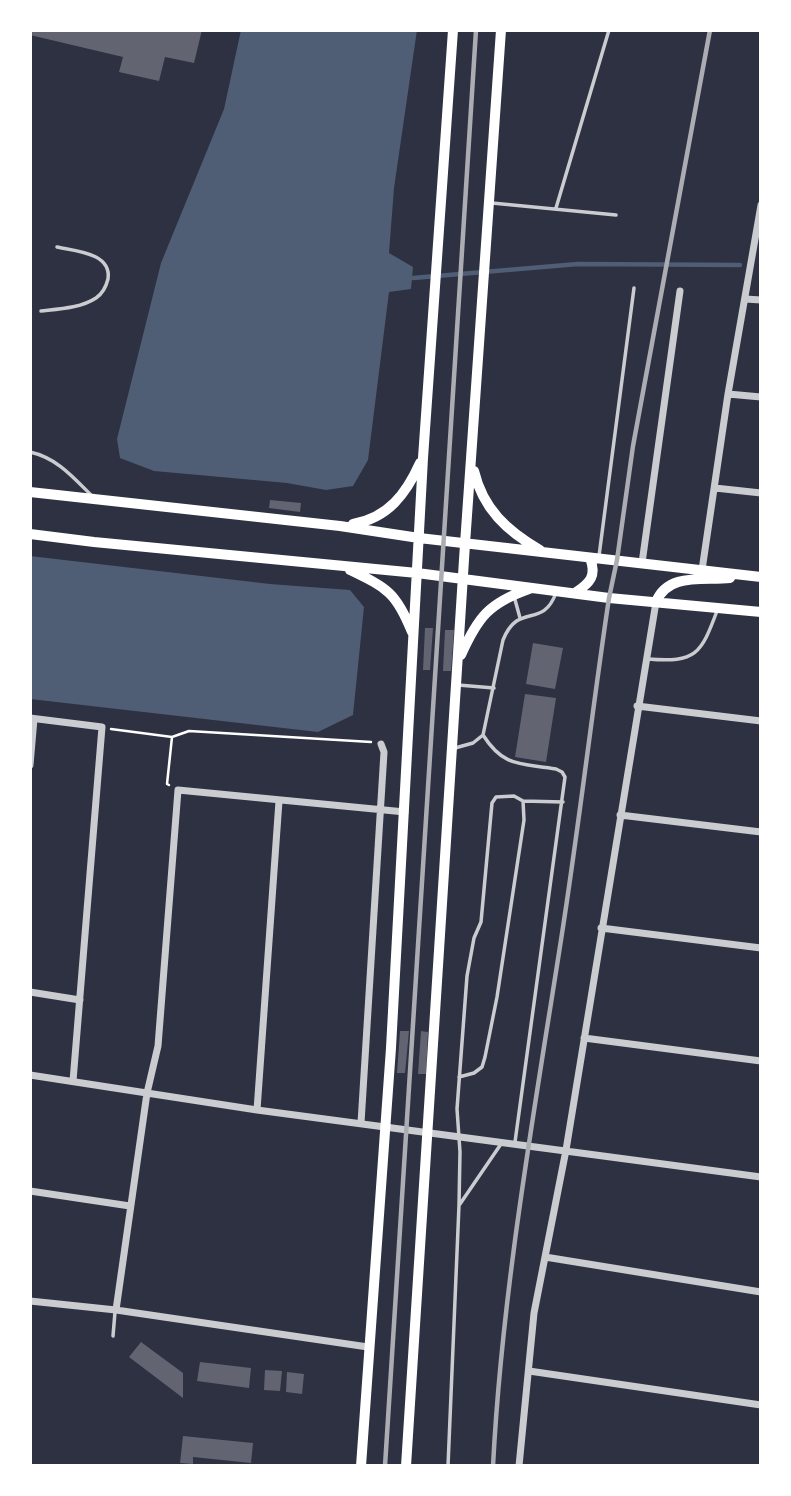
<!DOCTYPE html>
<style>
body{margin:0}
#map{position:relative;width:791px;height:1496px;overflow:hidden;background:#2d3142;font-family:"DejaVu Sans",sans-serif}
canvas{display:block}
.frame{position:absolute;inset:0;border:32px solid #fff;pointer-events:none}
</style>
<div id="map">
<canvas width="791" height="1496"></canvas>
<div class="frame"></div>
</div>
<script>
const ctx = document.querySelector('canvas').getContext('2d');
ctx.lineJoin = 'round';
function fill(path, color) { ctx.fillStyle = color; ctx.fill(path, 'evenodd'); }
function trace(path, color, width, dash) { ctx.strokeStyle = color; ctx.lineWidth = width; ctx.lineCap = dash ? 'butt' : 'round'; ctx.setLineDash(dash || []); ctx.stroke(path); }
fill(new Path2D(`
 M241,30h176l-23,158 -5,65 24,14 -2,22 -22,3 -21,168 -15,26 -27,4 -39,-7 -133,-12 -34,-13 -3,-19 44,-176 63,-154z
 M30,556l240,28 80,6 14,17 -11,108 -35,17 -288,-33z`), '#4f5d75');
trace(new Path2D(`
 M413,278l165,-14 162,1`), '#4f5d75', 4.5);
fill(new Path2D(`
 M30,30h172l-8,33 -29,-6 -6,24 -40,-9 4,-15 -93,-22z
 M270,500l31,3 -1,9 -31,-4z
 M425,628h8l-3,42h-7z
 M445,630h9l-3,41h-8z
 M533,643l30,5 -8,41 -29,-5z
 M525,694l31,4 -10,64 -31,-5z
 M400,1031h9l-4,42h-8z
 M421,1031l7,1 -2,42h-8z
 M141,1342l42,31v25l-54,-41z
 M200,1362l51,6 -2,20 -52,-7z
 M265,1370l17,1 -2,20 -16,-1z
 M287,1372l17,2 -2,20 -16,-2z
 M183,1436l70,7 -2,20 -58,-6v7l-13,-1z`), '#626471');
trace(new Path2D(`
 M111,729l61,8 17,-6 182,11
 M169,785l-2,-1 5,-47`), '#fff', 2.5);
trace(new Path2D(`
 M492,203l124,12
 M556,208l53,-178
 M41,311c18,-2 40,-3 55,-13 6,-4 10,-11 12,-19 4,-26 -33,-28 -51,-32
 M30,452c27,6 43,25 62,44
 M599,556l35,-268
 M514,596l6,22
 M648,659c48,4 53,-5 69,-48
 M458,685l36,3
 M483,735c21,33 38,28 73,34l6,3 3,5 -50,365
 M455,748l18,-5 10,-8 20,-95c16,-39 39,-10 53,-47
 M523,801l40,1
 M460,1204l41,-60
 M113,1336l2,-24
 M448,1466l11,-261 1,-53 -3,-43 10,-133 7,-38 7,-16 11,-119 4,-6 18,-1 9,5 1,19 -27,177 -12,60 -3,10 -8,6 -15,4`), '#caccd0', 3.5);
trace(new Path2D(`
 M745,299l16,1
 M728,394l33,3
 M715,488l46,5
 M642,563l38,-272
 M702,570l26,-176 33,-189
 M637,706l124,15
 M30,718l72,9 -29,354
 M30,765l4,-46
 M620,815l141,17
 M601,928l160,20
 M30,992l50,8
 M584,1038l177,23
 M30,1075l227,35 504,67
 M257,1110l22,-309
 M361,1123l23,-371 -3,-8
 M30,1191l100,15
 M545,1257l216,35
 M30,1301l86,9 252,37
 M116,1310l31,-217 11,-47 20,-256 227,22
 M529,1371l232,34
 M519,1466l15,-153 32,-163 90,-548`), '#caccd0', 7);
trace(new Path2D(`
 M474,471c9,38 33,60 66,79
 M30,492l310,34 79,12 342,39
 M353,524c35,-6 53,-30 67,-61
 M30,534l64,8 323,31 192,25 152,14
 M350,570c37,18 46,22 62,62
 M575,593c15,-10 22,-17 15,-35
 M656,602c12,-30 48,-21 74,-24
 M461,655c17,-38 28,-52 68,-66
 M361,1466l30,-418 32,-590 30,-428
 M406,1466l59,-922 36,-514`), '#fff', 10);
trace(new Path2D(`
 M385,1466l91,-1436
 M493,1466c9,-175 41,-353 68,-526 18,-114 31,-229 48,-342l8,-38 16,-114 77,-416`), '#abadb3', 4.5);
</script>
